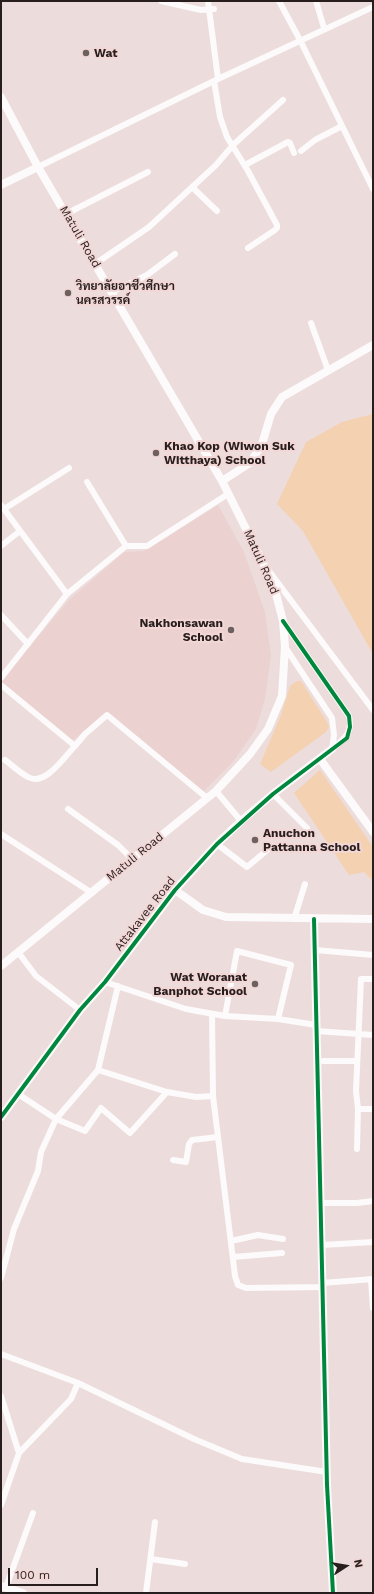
<!DOCTYPE html>
<meta charset="utf-8">
<style>
body{margin:0}
#map{position:relative;width:374px;height:1594px;overflow:hidden;background:#ecdddc;font-family:"Work Sans",sans-serif}
canvas{display:block}
.frame{position:absolute;inset:0;border:2px solid #281e1e;pointer-events:none}
.north{position:absolute;left:326px;top:1546px;width:40px;height:40px;-webkit-text-stroke:3px #f2d7d6;paint-order:stroke;rotate:78deg;font-size:11px;font-weight:700;line-height:16px;text-align:center;color:#281e1e}
.north::after{content:'';display:block;margin:auto;width:14px;height:18px;background:#281e1e;clip-path:polygon(50% 0,100% 100%,50% 72%,0 100%)}
.scale{position:absolute;left:8px;top:1568px;width:90px;height:18px;box-sizing:border-box;border:2px solid #281e1e;border-top:0;padding-left:5px;font-size:12px;line-height:14px;white-space:nowrap;color:#281e1e;-webkit-text-stroke:3px #f2d7d6;paint-order:stroke}
</style>
<div id="map">
<canvas width="374" height="1594"></canvas>
<div class="frame"></div>
<div class="north">N</div>
<div class="scale">100 m</div>
</div>
<script>
const ctx = document.querySelector('canvas').getContext('2d');
ctx.lineJoin = 'round';
function fill(path, color) { ctx.fillStyle = color; ctx.fill(path, 'evenodd'); }
function trace(path, color, width, dash) { ctx.strokeStyle = color; ctx.lineWidth = width; ctx.lineCap = dash ? 'butt' : 'round'; ctx.setLineDash(dash || []); ctx.stroke(path); }
function write(font, color, halo, rows, align = 'center') {
  ctx.font = font + ' "Work Sans",Sarabun,sans-serif'; ctx.lineWidth = 4; ctx.setLineDash([]); ctx.textBaseline = 'middle'; ctx.strokeStyle = halo; ctx.fillStyle = color; for (const [text, x, y, turn = 0] of rows) {
    ctx.save(); ctx.translate(x, y); ctx.rotate((+turn || 0) * Math.PI / 180); ctx.textAlign = isNaN(turn) ? turn : align; if (halo) ctx.strokeText(text, 0, 0); ctx.fillText(text, 0, 0); ctx.restore();
  }
}
fill(new Path2D(`
 M218,505l26,47 21,60 6,43 -6,44 -9,30 -23,33 -30,30 -97,-79 -34,28 -71,-58v-3l68,-80 55,-48 20,-1z`), '#ebd1d0');
fill(new Path2D(`
 M373,414v240l-70,-123 -26,-27 29,-62 36,-20z
 M297,681h4l26,41 2,5 -3,5 -55,40 -11,-8 21,-49 9,-29z
 M320,770l53,77v34l-9,-9 -15,3 -55,-82z`), '#f3d1b1');
trace(new Path2D(`
 M161,1l40,9 13,-1
 M208,1l10,78
 M279,1l21,39 73,149
 M316,1l8,27
 M214,81l6,36 7,20 21,34 29,54v3l-2,2 -27,18
 M301,151l14,-11 27,-14
 M245,165l43,-23 2,1 4,10
 M38,167l180,-88 155,-72
 M192,187l25,24
 M66,214l82,-42
 M95,264l54,-37 67,-62 18,-21 49,-44
 M112,292l35,-17 28,-21
 M311,323l17,47
 M87,482l39,64
 M1,505l66,89
 M4,509l65,-41
 M1,546l19,-15
 M269,571l104,139
 M1,615l27,29
 M283,621l66,95c4,17 -5,23 -17,33
 M285,647l47,71 2,17 -2,14
 M1,678l66,-84 59,-48h21l81,-52
 M1,685l74,61 10,-12 22,-19 100,83
 M5,760c7,5 15,13 23,17 17,10 37,-21 47,-31
 M216,791l25,30
 M273,794l34,34
 M68,809l50,36 14,14
 M1,834l91,59
 M217,844l30,23 25,-21
 M294,919l11,-35
 M315,950l58,5
 M18,952l18,24 44,34
 M373,979h-12l-5,112 2,18h15
 M105,982l81,27 39,7 53,3 38,6
 M212,1014l1,82 22,180 3,9 8,3 77,-1
 M225,1016l12,-65 54,14 -13,54
 M316,1031l57,4
 M323,1061h34
 M98,1070l69,22
 M18,1094l38,25 29,12 16,-23 29,25 37,-41 29,5 17,-1
 M357,1149l1,-40
 M173,1160l13,2 3,-18 3,-4 26,-3
 M320,1203h37l16,-2
 M231,1241l27,-6 25,4
 M322,1245l51,-3
 M233,1257l49,-4
 M1,1278l13,-49 24,-58 3,-19 15,-33 42,-49 20,-84
 M371,1280l2,28
 M322,1283l51,-4
 M1,1354l77,29 116,56 48,20 85,13
 M1,1396l18,57 -18,52
 M19,1453l52,-54 7,-16
 M151,1559l34,5
 M6,1587l27,-74
 M146,1593l9,-71`), '#fcfafa', 6);
trace(new Path2D(`
 M1,97l37,70 184,314 42,84 12,29 7,27 2,26 -3,49 -14,33 -18,25 -34,37 -215,175
 M1,185l37,-18
 M222,481l28,-18 12,-19 9,-30 11,-17 91,-52
 M320,759l53,73
 M175,890l28,20 23,7 147,2
 M314,919l13,566 6,108
 M1,1117l79,-107 25,-28 70,-92 42,-46 24,-23 32,-27 59,-45
 M1,1586l22,7`), '#fcfafa', 8);
trace(new Path2D(`
 M314,919l13,566 6,108
 M1,1117l79,-107 25,-28 70,-92 42,-46 56,-50 74,-56 3,-11 -1,-11 -66,-95`), '#00873e', 4);
for (const [x, y, r, color] of [
 [86,53,4,"#6d6160"],
 [68,293,4,"#6d6160"],
 [156,453,4,"#6d6160"],
 [231,630,4,"#6d6160"],
 [255,840,4,"#6d6160"],
 [255,984,4,"#6d6160"]
]) { const dot = new Path2D(); dot.arc(x, y, r, 0, 2 * Math.PI); ctx.fillStyle = color; ctx.fill(dot); trace(dot, '#f2d7d6', 1.5); }
write('bold 12px', '#281e1e', '#f2d7d6', [
 ["Wat",94,53],
 ["วิทยาลัยอาชีวศึกษา",76,286],
 ["นครสวรรค์",76,300],
 ["Khao Kop (Wiwon Suk",164,446],
 ["Witthaya) School",164,460],
 ["Nakhonsawan",223,623,"right"],
 ["School",223,637,"right"],
 ["Anuchon",263,833],
 ["Pattanna School",263,847],
 ["Wat Woranat",247,977,"right"],
 ["Banphot School",247,991,"right"]
], 'left');
write('12px', '#281e1e', '#f2d7d6', [
 ["Matuli Road",80,237,60],
 ["Matuli Road",261,562,66],
 ["Matuli Road",135,857,-39],
 ["Attakavee Road",145,914,-52]
]);
</script>
